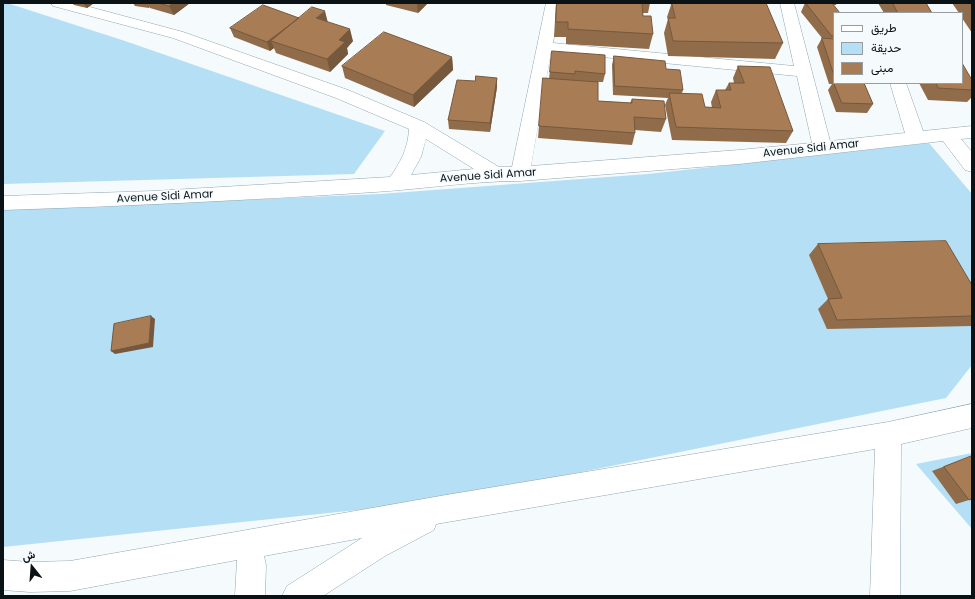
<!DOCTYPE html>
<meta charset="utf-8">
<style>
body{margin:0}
#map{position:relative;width:975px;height:599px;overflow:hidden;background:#f5fafc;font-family:Poppins,Vazirmatn,sans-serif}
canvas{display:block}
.frame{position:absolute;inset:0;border:4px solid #0a1216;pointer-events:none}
.legend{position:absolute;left:833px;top:12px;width:130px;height:72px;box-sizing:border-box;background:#f5fafc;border:1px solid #979da0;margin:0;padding:5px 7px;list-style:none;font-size:12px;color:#0a1216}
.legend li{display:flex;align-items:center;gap:8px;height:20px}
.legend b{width:20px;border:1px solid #979da0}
.north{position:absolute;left:12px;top:547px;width:40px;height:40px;-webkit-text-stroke:3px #f5fafc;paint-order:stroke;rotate:343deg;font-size:11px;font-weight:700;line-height:16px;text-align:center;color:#0a1216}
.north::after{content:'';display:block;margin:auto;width:14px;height:18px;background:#0a1216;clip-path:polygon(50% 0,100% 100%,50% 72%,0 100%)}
</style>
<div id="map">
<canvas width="975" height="599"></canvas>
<div class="frame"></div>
<ul class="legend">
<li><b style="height:5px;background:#fff"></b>طريق</li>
<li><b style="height:11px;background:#b5dff5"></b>حديقة</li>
<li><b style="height:11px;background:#a87d56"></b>مبنى</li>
</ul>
<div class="north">ش</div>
</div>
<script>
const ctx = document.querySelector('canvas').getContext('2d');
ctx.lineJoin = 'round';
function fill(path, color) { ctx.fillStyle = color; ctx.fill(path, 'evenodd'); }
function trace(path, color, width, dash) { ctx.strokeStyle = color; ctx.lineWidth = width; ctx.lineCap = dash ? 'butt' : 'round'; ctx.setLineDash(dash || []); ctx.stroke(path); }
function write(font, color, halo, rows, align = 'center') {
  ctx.font = font + ' Poppins,sans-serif'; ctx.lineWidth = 3.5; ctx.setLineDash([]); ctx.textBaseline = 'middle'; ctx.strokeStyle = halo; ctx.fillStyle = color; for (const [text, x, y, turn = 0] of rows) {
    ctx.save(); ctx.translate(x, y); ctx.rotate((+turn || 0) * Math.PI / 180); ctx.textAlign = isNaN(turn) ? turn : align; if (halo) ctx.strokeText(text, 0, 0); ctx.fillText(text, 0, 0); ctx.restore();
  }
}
fill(new Path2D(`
 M3,3h4l118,38 260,90 -31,43 -351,10z
 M929,143l43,51v171l-26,33 -512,104 -431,45v-337l377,-16 268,-20z
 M972,453v76l-56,-65z`), '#b5dff5');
const minor = new Path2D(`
 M51,3h24l108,29 165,58 76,32 75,45h13l34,-164h14l-7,40 241,23 -14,-63h14l36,138 75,-8 -15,-50h16l17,48 49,-5v12l-11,1 11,13v20l-7,-2 -22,-29 -204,23 -219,17c-48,0 -97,8 -145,11 -124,8 -248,14 -372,18v-14l151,-5 236,-14c11,-15 18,-29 19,-48l-73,-31 -163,-60 -120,-32zM551,52l246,24 15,67 -73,7 -208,16zM426,139l48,30 -63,6 10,-18z
 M972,404v24l-71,16 -1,152h-30l5,-147 -439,75 -2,6 -49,26 -62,40h-41l5,-10 75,-48 -98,18 2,9 -1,31h-30l2,-36 -167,31 -40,1 -27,-2v-30l27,2 40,-1 376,-66 442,-73z`);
trace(minor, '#90a6b1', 1);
fill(minor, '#fff');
fill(new Path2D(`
 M72,3h22l-7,5 -13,-3z
 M133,3h57l-16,12 -24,-7v-1l-1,1 -14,-2z
 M386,3h42l-10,10 -32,-8z
 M556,3h94l-2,10h-5v3l10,18 -4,15 -83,-5v-7h-12z
 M670,3h96l17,40 -8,16 -107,-3 -4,-23 4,-14 -1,-2 4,-12z
 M805,3h32l-1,2h-2v78h30l9,21 -6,9 -31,-1 -8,-22 4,-6h-3l-12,-37 5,-9 -21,-26z
 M878,3h48l6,10h-48z
 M952,3h20v30l-10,-15v-5h-3z
 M299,18l28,4 26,19 -6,7 1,6 -18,18 -54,-19 -2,-5 -4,3 -36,-14 -4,-9z
 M552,51l53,23 -2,8h-5v19l32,2 2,-4 34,20 -5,13 -26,-2v3l-3,12 -94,-7 5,-60 6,1z
 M614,56l52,13 17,21 -1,3 23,14 7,1 -1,-6 5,-12h9l4,-7h5l-1,-5 5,-12 55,65 -7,12 -114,-3 -7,-35 3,-7 -55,-3 -1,-30z
 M452,57l1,13 -39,37 -69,-29 -3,-12z
 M497,78v9l-7,45 -41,-3 -1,-9 27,-39z
 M972,80v17l-5,5 -39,-2 -9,-17h43z
 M818,244l154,72v10l-145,3 -9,-20 10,-10 -19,-44z
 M972,456l-3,44 -13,4 -24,-33z`), '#906c4a');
fill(new Path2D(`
 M85,3h9l-7,5 -3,-4z
 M173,3h17l-16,12 -5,-9z
 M418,3h10l-10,10 -1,-9z
 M325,11l3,12 -12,-5z
 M299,18l-28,23 3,7 -4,3 -3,-9z
 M350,29l3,12 -6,7 1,6 -18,18 -3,-13 12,-19z
 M452,57l1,13 -39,37 -1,-12z
 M497,78v9l-7,45v-9z
 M151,316l4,3 -2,28 -38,7 -4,-3z`), '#76583c');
const building = new Path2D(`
 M159,3h14l-4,3z
 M557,3h85l1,13h8l2,18 -85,-5v-7h-12z
 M672,3h94l17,40 -110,-2 -5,-23h7z
 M806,3h26l8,10h-6v22l-2,1z
 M893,3h33l6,10h-34z
 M263,5l36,13 -32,24 -37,-14z
 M312,7l13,4 -9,7 34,11 -11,11 6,2 -18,17 -56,-18z
 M384,32l68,25 -39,38 -71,-29z
 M822,38l12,1v36z
 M552,51l53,4v19l-30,-3v3l-25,-2z
 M614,56l51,5 1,8 14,1 3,20 -68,-4z
 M962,63l10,17v10l-34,-2 -2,-5h26z
 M738,66l32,1 23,64 -117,-4 -7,-34 33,1 3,13 16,1 -5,-18h15l-2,-7h15z
 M476,76l21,2 -7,45 -42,-3 9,-40 18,1z
 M543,78l55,4v19l34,2v-4l32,2 2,18 -32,-2 1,16 -96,-7z
 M834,83h30l9,21 -31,-1z
 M946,241l26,44v31l-135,4 -9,-21 14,-1 -24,-54z
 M151,316l-2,27 -38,8 3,-27z
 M972,456v43l-3,1 -25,-33z`);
fill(building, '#a87d56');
trace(building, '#76583c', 1);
write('11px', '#0a1216', '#f5fafc', [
 ["Avenue Sidi Amar",811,149,-6],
 ["Avenue Sidi Amar",488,176,-4],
 ["Avenue Sidi Amar",165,197,-3]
]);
</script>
